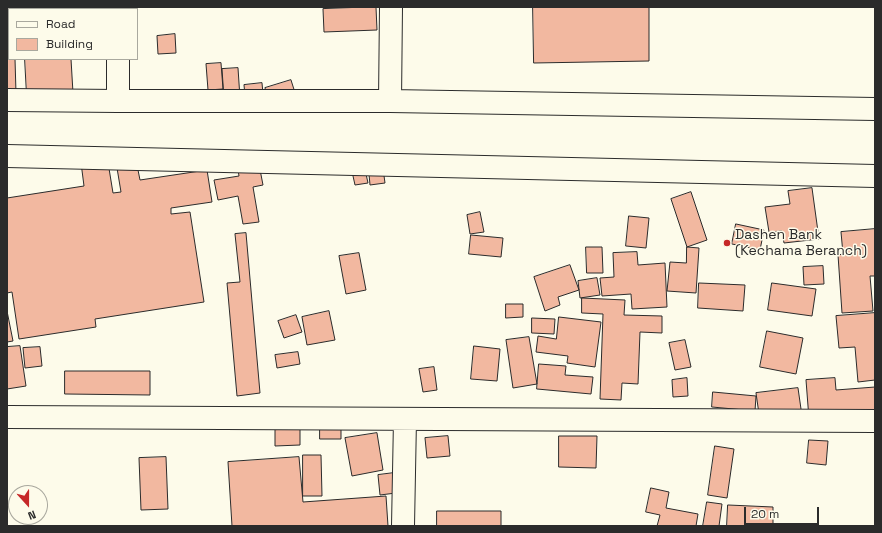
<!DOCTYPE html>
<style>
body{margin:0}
#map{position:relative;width:882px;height:533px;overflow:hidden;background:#fdfbea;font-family:"Space Grotesk",sans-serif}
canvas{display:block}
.frame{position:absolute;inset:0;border:8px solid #2b2b2b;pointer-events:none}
.legend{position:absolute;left:8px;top:8px;width:130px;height:52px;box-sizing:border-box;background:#fdfbea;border:1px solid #a9a89e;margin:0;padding:5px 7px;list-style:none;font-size:12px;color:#2b2b2b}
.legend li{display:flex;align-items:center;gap:8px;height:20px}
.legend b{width:20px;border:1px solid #a9a89e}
.north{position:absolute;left:8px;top:485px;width:40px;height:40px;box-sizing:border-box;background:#fdfbea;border:1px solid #a9a89e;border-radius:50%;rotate:159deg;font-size:11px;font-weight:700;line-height:16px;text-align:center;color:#2b2b2b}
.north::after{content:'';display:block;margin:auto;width:14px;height:18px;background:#c62828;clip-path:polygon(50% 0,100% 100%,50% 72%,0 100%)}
.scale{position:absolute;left:744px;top:507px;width:75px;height:18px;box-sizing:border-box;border:2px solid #2b2b2b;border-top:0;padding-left:5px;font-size:12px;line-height:14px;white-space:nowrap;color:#2b2b2b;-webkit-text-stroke:3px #fdfbea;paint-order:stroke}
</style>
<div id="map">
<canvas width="882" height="533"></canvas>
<div class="frame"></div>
<ul class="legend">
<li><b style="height:5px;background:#fdfbea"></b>Road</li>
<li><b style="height:11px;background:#f2b8a0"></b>Building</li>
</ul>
<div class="north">N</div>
<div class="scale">20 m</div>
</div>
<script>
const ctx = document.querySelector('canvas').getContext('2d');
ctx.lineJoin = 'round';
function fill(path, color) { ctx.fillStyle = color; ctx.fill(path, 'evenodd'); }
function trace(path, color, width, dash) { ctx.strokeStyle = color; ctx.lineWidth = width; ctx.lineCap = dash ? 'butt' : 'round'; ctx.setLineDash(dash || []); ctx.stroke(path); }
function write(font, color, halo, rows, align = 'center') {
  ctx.font = font + ' "Space Grotesk",sans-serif'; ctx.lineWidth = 3; ctx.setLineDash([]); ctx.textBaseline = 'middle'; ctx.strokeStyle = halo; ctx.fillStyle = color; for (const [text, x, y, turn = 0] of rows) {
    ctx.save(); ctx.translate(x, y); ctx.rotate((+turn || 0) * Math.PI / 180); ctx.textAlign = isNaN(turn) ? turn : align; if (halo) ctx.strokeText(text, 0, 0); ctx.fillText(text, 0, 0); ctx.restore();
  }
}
const building = new Path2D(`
 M7,7h6v2h-4v50h6l1,34h-9z
 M376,7l1,23 -53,2 -1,-23z
 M533,7h116v54l-115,2z
 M175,34l1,19 -18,1 -1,-18z
 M25,59h46l2,34 -46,3z
 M221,63l2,26 -15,1 -2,-26z
 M238,68l2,30 -16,1 -2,-30z
 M291,80l6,19 -26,8 -6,-19z
 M262,83l2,21 -18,2 -2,-21z
 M106,150l7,43 8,-1 -4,-24 20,-3 3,15 67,-10 5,32 -41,6v6l19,-2 14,90 -109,17 1,8 -77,12 -7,-47 -5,1v-95l77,-12 -4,-31z
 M257,154l6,31 -10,2 6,35 -16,2 -5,-28 -20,4 -4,-20 25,-4 -3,-18z
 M382,161l3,22 -15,2 -2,-22z
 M364,165l4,18 -13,2 -4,-18z
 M812,188l7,51 -35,4 -2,-12 -13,1 -4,-25 25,-3 -2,-13z
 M691,192l16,48 -20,7 -16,-48z
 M480,212l4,20 -14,2 -3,-19z
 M629,216l20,2 -3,30 -20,-2z
 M736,224l28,6 -4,20 -28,-6z
 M875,229v47h-5l3,35 -31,2 -4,-58 5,-1 -2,-22z
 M246,233l14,160 -23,3 -10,-113 13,-1 -5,-48z
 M471,235l32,3 -2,19 -32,-3z
 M586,247h16l1,26h-16z
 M687,247l12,1 -3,45 -29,-2 3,-29 16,1z
 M637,252l1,13 27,-2 2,44 -35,2 -1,-15 -29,2 -2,-18 14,-1 -1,-24z
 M359,253l7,37 -20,4 -7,-38z
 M570,265l9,25 -21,7 2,8 -15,6 -11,-34z
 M823,266l1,18 -20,1 -1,-18z
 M597,278l3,17 -20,3 -2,-17z
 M699,283l46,2 -2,26 -45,-3z
 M772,283l44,6 -4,27 -44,-6z
 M582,298l43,2 -1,15 38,1v17l-22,-1 -2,52 -16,-1 -1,17 -21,-1 3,-85 -21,-1z
 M506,304h17v13l-17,1z
 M7,311l6,30 -6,1z
 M329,311l6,29 -28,5 -5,-28z
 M875,313v67l-17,2 -3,-35 -16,1 -3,-32z
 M296,315l6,17 -18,6 -6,-17z
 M559,317l42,5 -6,45 -28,-4 1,-7 -32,-4 2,-16 18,3z
 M532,318l23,1 -1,15 -22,-1z
 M767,331l36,7 -7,36 -36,-7z
 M529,337l8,47 -24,4 -7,-48z
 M685,340l6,27 -16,3 -6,-27z
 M20,346l6,40 -19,3v-42z
 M474,346l26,3 -3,32 -26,-2z
 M40,347l2,19 -17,2 -2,-20z
 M298,352l2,12 -23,4 -2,-13z
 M539,364l27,2 -1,9 28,2 -2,17 -54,-5z
 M434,367l3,23 -14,2 -4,-23z
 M65,371h85v24l-85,-1z
 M687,378l1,18 -15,1 -1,-17z
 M835,378l1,12 39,-3v26l-66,6 -3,-39z
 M798,388l4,28 -42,5 -4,-28z
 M713,392l43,4 -1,15 -43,-4z
 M320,424l21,1v14h-21z
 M300,429v16l-25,1v-16z
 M377,433l6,37 -31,6 -7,-38z
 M448,436l2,20 -23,2 -2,-20z
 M559,436h38l-1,32 -37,-1z
 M809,440l19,1 -2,24 -19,-2z
 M715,446l19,3 -7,49 -19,-3z
 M303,455h18l1,41h-19z
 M166,457l2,52 -27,1 -2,-52z
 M299,457l4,45 83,-6 2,30h-156l-4,-64z
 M394,473l2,20 -16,2 -2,-20z
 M651,488l18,4 -3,16 32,6 -2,12h-39l3,-11 -14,-3z
 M707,502l15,2 -3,22h-16z
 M728,505l45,2v19h-46z
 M437,511h64v15h-64z`);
fill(building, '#f2b8a0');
trace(building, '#2b2b2b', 1);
const minor = new Path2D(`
 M118,7v2
 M118,59v42
 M7,100l111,1h272l485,8
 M390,101l1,-94
 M7,156l868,20
 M7,417l868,4
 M403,526l2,-107`);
trace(minor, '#2b2b2b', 24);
trace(minor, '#fdfbea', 22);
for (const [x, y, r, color] of [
 [727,243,4,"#c62828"]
]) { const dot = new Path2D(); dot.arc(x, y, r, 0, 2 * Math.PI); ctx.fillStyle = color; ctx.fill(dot); trace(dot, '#fdfbea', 1.5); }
write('14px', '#2b2b2b', '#fdfbea', [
 ["Dashen Bank",735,235],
 ["(Kechama Beranch)",735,251]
], 'left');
</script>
